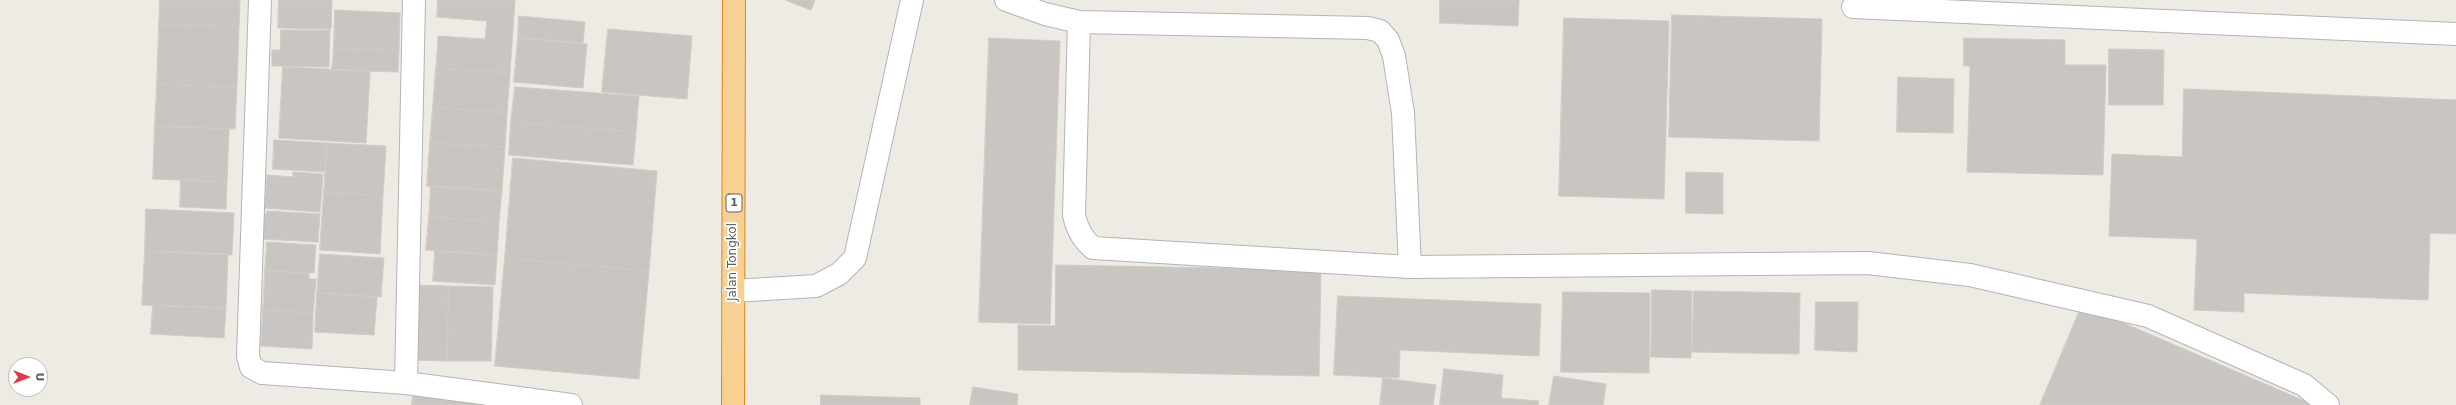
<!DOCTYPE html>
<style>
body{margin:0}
#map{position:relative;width:2456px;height:405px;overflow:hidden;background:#eeeae4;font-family:"DejaVu Sans",sans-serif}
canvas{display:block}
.north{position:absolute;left:8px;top:357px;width:40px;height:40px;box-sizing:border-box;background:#fff;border:1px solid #bebfc1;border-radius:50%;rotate:90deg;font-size:11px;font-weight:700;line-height:16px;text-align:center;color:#5c6064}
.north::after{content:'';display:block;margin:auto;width:14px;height:18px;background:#dd3a41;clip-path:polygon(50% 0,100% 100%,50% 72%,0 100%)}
</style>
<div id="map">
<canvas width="2456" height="405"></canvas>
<div class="north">U</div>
</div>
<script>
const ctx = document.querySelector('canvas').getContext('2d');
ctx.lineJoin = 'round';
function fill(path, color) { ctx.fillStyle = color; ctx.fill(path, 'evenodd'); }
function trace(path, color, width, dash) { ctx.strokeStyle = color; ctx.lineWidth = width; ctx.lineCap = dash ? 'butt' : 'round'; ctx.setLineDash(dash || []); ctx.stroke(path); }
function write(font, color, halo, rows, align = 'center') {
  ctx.font = font + ' "DejaVu Sans",sans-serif'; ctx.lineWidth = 3.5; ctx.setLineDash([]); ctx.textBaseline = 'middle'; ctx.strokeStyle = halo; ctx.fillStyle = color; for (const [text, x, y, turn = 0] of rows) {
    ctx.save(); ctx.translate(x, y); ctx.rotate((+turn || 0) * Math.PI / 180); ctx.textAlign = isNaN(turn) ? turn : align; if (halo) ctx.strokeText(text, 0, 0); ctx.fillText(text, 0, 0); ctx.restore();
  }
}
const building = new Path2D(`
 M160,0h80l-1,27 -80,-3z
 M279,0h53l-1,29 -53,-1z
 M438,0h77l-5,73 -74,-5 2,-32 47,3 2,-18 -50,-4z
 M786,0h29l-4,10z
 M1440,0h79l-1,26 -78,-3z
 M335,10l65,3 -1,38 -65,-3z
 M1672,15l150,4 -3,122 -150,-4z
 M519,16l66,6 -2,21 -65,-5z
 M1564,18l105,3 -5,178 -105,-3z
 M159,24l80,3 -2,60 -80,-3z
 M608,29l84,7 -5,63 -85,-7z
 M281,30h49l-1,37 -57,-1v-16h8z
 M518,38l69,6 -4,44 -69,-6z
 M989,38l71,3 -10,283 -71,-2z
 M1964,38l101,2v25h41l-3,110 -136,-3 3,-106h-6z
 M334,48l65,3 -1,21 -66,-2z
 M2109,49l55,1 -1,55h-54z
 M283,67l87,4 -4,72 -87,-5z
 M436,68l74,5 -3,40 -74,-6z
 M1898,77l56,2 -1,54 -56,-1z
 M157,84l80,3 -2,42 -80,-3z
 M515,87l124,9 -3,36 -125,-10z
 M2184,89l272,11v134l-26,-1 -2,67 -184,-7v19l-50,-2 3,-71 -88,-3 3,-82 70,3z
 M433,107l74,6 -2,34 -75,-4z
 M511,122l125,10 -3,33 -124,-10z
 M155,126l74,3 -2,53 -74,-3z
 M274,140l53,3 -2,29 -52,-3z
 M327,143l59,3 -3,50 -59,-4z
 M430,143l75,4 -3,44 -75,-5z
 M513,158l144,13 -8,100 -144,-13z
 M293,172l30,2 -3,38 -55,-4 2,-33 26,2z
 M1686,172l37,1v41l-37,-1z
 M181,180l46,2 -1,27 -46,-2z
 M431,186l71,5 -3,31 -70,-5z
 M324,192l59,4 -3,58 -60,-4z
 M146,209l88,4 -2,42 -87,-4z
 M267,211l53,3 -2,28 -58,-3 1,-25h6z
 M429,217l70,5 -2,33 -71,-5z
 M267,242l49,3 -2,28 -49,-2z
 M145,251l83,3 -2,54 -84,-3z
 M435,251l62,4 -2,30 -62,-4z
 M320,254l64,4 -3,39 -64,-4z
 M505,258l144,13 -10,108 -144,-13z
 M1056,265l265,5 -2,106 -301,-6v-45l37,1z
 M265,271l44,2v6h7l-3,34 -50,-3z
 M413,285l36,1 -2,75 -35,-1z
 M449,286l44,1 -2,74h-44z
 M1652,290l40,1 -1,67 -40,-1z
 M1694,291l106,2 -1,61 -107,-2z
 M1563,292l87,1 -1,80 -88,-1z
 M317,293l60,4 -3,38 -59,-3z
 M1338,296l203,8 -2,52 -139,-6 -1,28 -65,-3z
 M1816,302h42l-1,50 -42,-2z
 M153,305l73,3 -2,30 -73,-4z
 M2082,305l232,100h-274z
 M263,310l50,3 -1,36 -51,-3z
 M1444,369l59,6 -2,23 38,3 -1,4h-98z
 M1554,376l52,8 -3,21h-54z
 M1383,378l53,7 -3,20h-53z
 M973,387l45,7 -1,11h-47z
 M413,392l78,13h-79z
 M821,395l99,3v7h-99z`);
fill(building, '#c9c5c2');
trace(building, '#d2cbc3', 1);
const minor = new Path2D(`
 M260,0l-12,356 3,11 11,6 144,10 165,22
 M1006,0l39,14 34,8 289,6 12,3 8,9 6,16 9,57 7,154
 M1853,7l603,27
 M1079,22l-5,193c3,14 8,24 19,33l317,19 458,-4 102,12 178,41 156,69 24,20
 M733,291l83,-5 23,-12 16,-16 57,-258
 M406,383l8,-383`);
const highway = new Path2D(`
 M733,405l1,-405`);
trace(minor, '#b1b5b8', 24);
trace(highway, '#e2870f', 24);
trace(minor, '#fff', 22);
trace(highway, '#f6d193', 22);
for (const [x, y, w] of [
 [734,203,16]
]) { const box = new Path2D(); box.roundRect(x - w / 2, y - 9, w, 18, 3); ctx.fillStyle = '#fff'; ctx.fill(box); trace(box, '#5c6064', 1); }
write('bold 11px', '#5c6064', null, [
 ["1",734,203]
]);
write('12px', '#5c6064', '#fff', [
 ["Jalan Tongkol",733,262,-90]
]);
</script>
